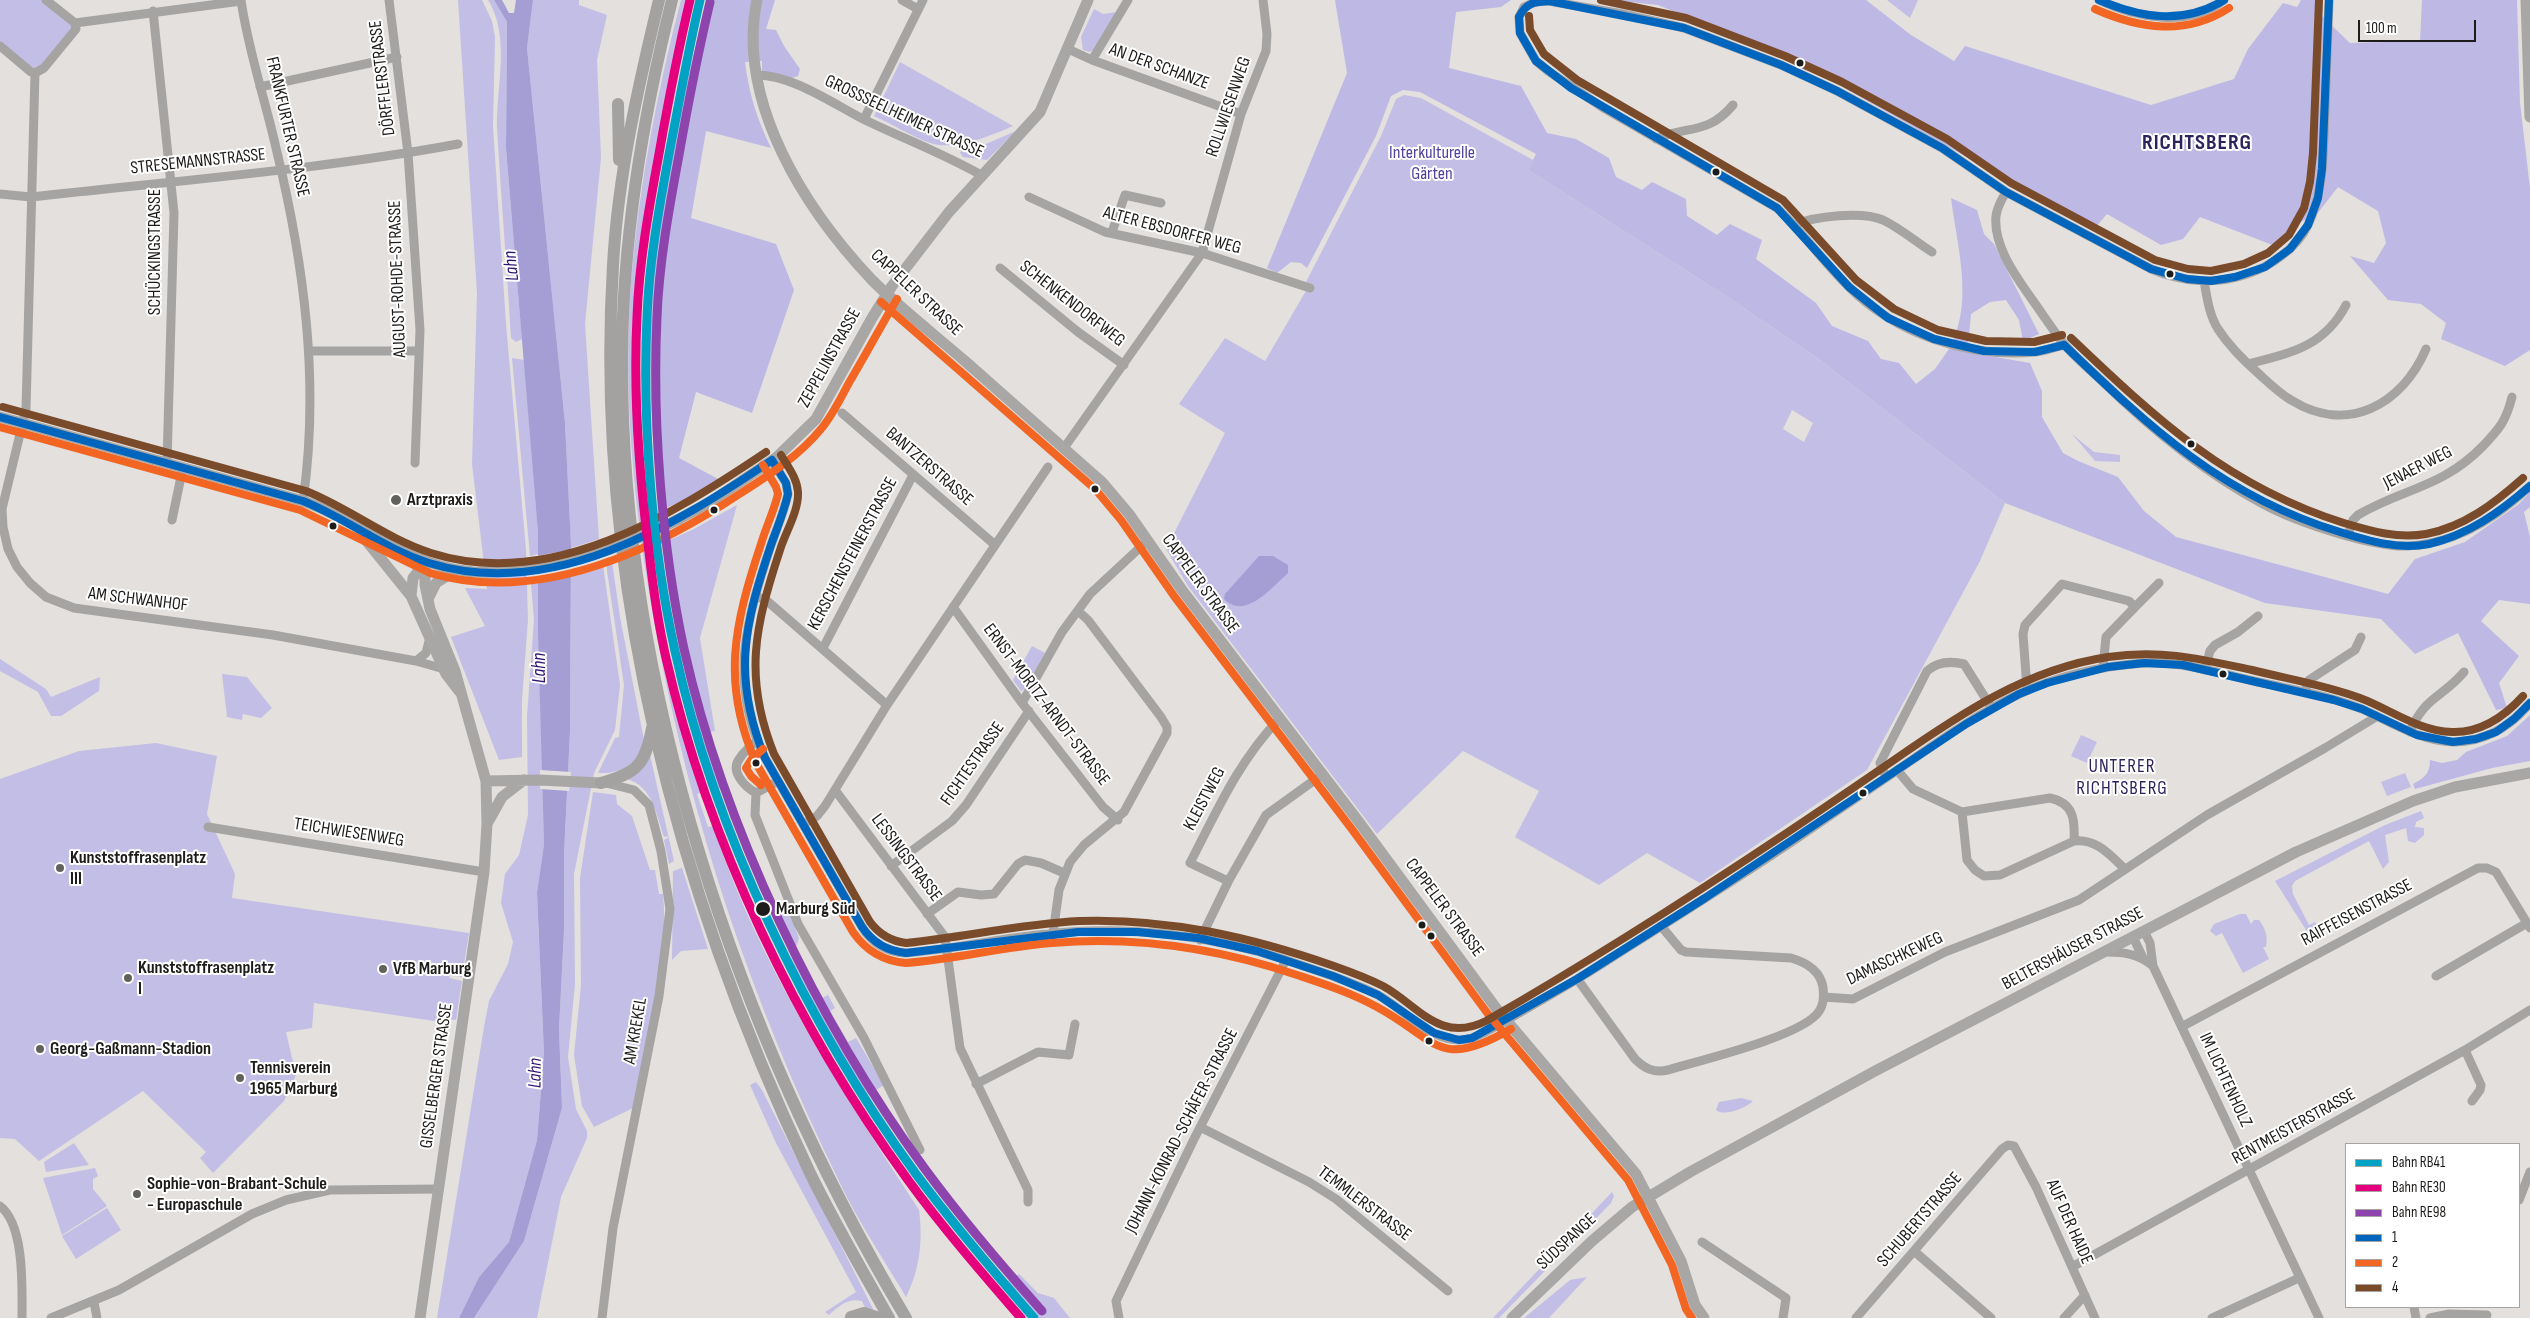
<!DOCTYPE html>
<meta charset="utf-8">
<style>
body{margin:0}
#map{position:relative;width:2530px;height:1318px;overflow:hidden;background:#e3e0dd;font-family:"Sofia Sans Condensed",sans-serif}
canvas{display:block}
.legend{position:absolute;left:2345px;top:1143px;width:175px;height:165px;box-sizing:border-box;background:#fff;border:1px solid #a5a4a3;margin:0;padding:6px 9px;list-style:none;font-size:15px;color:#1e1c1a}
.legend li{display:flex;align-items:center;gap:10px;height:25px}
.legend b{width:25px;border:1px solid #a5a4a3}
.scale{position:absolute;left:2358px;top:20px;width:118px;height:22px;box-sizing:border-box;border:2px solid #1e1c1a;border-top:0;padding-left:6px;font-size:15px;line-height:18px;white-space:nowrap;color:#1e1c1a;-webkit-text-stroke:4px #fff;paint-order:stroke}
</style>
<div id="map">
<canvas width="2530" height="1318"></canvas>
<ul class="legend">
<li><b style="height:6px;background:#02a2c5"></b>Bahn RB41</li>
<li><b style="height:6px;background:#e5007d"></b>Bahn RE30</li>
<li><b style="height:6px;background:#8e44ad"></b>Bahn RE98</li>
<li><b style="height:6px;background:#0065bd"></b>1</li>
<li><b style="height:6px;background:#f26522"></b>2</li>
<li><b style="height:6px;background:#7a4b2a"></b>4</li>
</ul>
<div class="scale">100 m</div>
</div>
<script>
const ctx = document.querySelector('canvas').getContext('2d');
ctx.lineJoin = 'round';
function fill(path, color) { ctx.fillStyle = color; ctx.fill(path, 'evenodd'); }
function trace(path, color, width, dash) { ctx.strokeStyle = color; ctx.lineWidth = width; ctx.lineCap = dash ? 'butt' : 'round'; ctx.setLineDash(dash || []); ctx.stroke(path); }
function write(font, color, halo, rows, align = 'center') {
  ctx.font = font + ' "Sofia Sans Condensed",sans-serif'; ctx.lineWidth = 4; ctx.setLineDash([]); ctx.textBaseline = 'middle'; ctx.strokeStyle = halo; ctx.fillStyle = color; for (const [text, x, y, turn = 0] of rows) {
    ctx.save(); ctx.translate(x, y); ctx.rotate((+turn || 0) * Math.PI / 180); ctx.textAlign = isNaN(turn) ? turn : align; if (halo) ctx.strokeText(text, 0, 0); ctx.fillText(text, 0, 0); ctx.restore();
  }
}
fill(new Path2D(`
 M0,0h43l32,29 -38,43 -37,-28z
 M458,0h24l10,21 3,16 -2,89 13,198 20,226 2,70 -6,80v57l-23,3 -48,-123 34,-11 -20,-38 22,1 -15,-125 5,-171z
 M488,0h6l13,22 -1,126 16,191 -6,3 -5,-4c-4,-70 -10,-140 -14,-210 -1,-41 14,-91 -9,-128z
 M533,0h46v5l28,10 -10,45 4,98 -16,166 14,215 -28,9 -6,-125 -38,-375z
 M681,0h10c-14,56 -24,113 -33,170 -6,36 -14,72 -17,108 -8,128 3,259 29,385 8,44 22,86 35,129l-8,2 11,33 5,-1c45,138 127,262 206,384 4,31 1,59 -13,87 -23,-39 -49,-77 -68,-118 -86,-177 -146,-353 -182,-547 -21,-115 -34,-234 -25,-351 8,-95 26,-189 50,-281z
 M1887,0h31l-8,18z
 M1094,9l9,5 14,-2 -24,38 -3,2 -7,-2 -2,-13z
 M900,62l113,64c-23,10 -58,25 -83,17 -19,-7 -38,-19 -56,-27z
 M1404,95l17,3 112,62 -5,10 195,124 93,63 189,146 -25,58 -113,209 -167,113 -53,-30 -48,32 -84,-48 24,-46 -76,-40 -86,83 -189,-248 -22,-37 59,-116 -46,-29 46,-66 40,23 45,-77 -4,-2 75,-146 15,-37zM1792,410l21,13 -9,19 -21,-13z
 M1016,131l-29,29 -24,-3 -3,-4 2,-4 17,-2z
 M512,358l12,2 14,173v21l-8,2z
 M2072,434l22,18 26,3v7l-25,-1z
 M737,505l-37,133 15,93 -6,1 1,8 16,47 -9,2c-25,-81 -46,-163 -52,-247l27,-12z
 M612,562l8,55 24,123c-5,25 -22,34 -46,33l17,-35 4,-1 5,-52 -17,-114v-7z
 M603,565l17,120 -5,45 -21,43 -20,101 1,110 -7,73 8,52 11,22v7l-26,59 -24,121h-63l50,-77 38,-133 -3,-79 5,-99v-76l6,-122 1,-157z
 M539,583l5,261 -7,50 7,159 -7,87 -28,102 -30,35 -20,41h-22l47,-291 5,-26 19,-37 5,-22 -12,-39 4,-29 14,-19 9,-40 -1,-99 7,-96 -3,-36z
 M1032,646l13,7 -19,35 -5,3 -8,-11z
 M0,659l46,30 5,8 49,-20 -1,14 -38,25h-10l-13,-24 -38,-21z
 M222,674l25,3 25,31 -11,10 -18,-4 -1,6 -15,-3z
 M2081,735l16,7 -10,21 -16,-7z
 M156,743l61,13 -10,58 28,60 -3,24 237,35 -7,44 -12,-2 -1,3 13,3 -6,39 -14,-2 -1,4 -127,-19 -2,25 -26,4 10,43 -12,26 -71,72 -13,-15 6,-6 -63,-61 -104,70 -24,-22 -15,-1v-359l79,-28z
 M650,755l24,106 -5,3 -5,-24 4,-2 -1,-2 -3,1c-8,-23 -11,-50 -37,-58z
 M2405,773l6,14 -24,9 -6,-14z
 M593,792l23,3 1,9 15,12 18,54h5l4,24h4c7,69 -18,146 -30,214l-39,19 -12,-21 -8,-51 7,-70 -1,-107z
 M2421,811l3,7 -8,4 -1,5 9,1v7l-9,8 -7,-2 -2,-13 -21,7 4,27 -6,7 -14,-28 -74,40 -3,5 1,8 16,31 6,-3 8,16 -10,3 -38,-60 110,-56z
 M682,868l26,81 -27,2 -9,9 1,-89z
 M784,901l15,37 -2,7 -6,3 29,51 8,-4 7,13 -5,3 18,31 8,-4 28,47 -16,10 38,59 -45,-65 -38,-64 2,-1 -31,-60 -24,-57z
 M2240,914h6l5,10 3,-4h5c7,10 9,16 7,27h-3l6,12 -26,14 -21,-40 -6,3 -6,-5 4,-7z
 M756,1082l6,8 112,221 -8,-1 -4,-9c-14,-3 -23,5 -33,14l-4,-3 31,-20 -80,-149 -26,-58z
 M1741,1098l12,3c-7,7 -29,16 -37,9l3,-8z
 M74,1143l15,22 -43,7 -2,-10z
 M95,1168l3,8 -5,3v10l14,17 -45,29 -19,-57z
 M1612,1192l2,4 -3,7 -112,115h-6z
 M107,1208l14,22 -45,29 -14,-23z
 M1019,1274l19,19 16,5 16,20h-31l-33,-36z
 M1587,1277l-38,41h-25l46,-38z`), '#c3bee5');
fill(new Path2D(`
 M707,0h68l-9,29 10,1 8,16 16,23 -2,7 -6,2 -30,-7v-10l-17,1c4,32 12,57 26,86l-65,-17 -15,87 85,26 18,46 -42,123 -56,-21 -17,66 41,22 -24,15 -37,16c-7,-77 -13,-158 -5,-235 9,-93 30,-186 53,-276z
 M1335,0h176l-10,7 -45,5 -7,56 72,18 26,47 29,6 33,19 7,19 26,13 10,-8 34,17 1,17 30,19 13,-11 32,16 -6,19 60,44 16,23 36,15 13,18 18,4 17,21 19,-15 14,-20 81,14 12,28v26l21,36 15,8 40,16 26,34 32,26 212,57 27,-35 50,-17 54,-38 11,-12v15l-6,5 6,25v67l-31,-4 -18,21 38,35 -20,27 8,25 -11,2 -38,-77 -43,21 -34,-35 -116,-16 -260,-100 -189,-146 -93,-63 -195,-124 8,-16 -116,-62 -17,-2 -12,6 -15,40 -69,132 -6,-5 -10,-1 -14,11 -10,-5 80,-195z
 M1611,0h255l45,35 43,26 11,-15 186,59 83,-26 14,-30 35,-46 14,4 4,-7h22l-1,16 28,27 70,-2 2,-41h95l3,103 10,85v162l-25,16 -64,-27 5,-16 -25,-19 -33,-4 -38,-44 24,7 12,-20 -8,-32 -40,-24 -21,27 -21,10 -21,22 -75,-29 -17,22 -22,6 -54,-31 -13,15 -301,-170 -135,-54z
 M1951,198l26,12 7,24 10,10 45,90 -16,7 -4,-21 -13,-20 -16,2 -19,12 -3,31 -16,-2c21,-45 5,-97 -1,-145z
 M2530,715v46l-38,7 -77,21 -2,-5c11,-6 17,-10 17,-24l12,3 15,-3 9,-8 41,-16z`), '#beb8e4');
fill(new Path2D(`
 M494,0h8l7,13h5l2,-13h17l-6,48 38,375 6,122 -1,187 -6,122v76l-5,99 3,79 -38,133 -50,77h-15l20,-41 30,-35 28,-102 7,-87 -7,-160 7,-49 -6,-213v-98l-32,-385 1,-126z
 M1259,556h14l15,9v8c-16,14 -43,48 -64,26l1,-5z`), '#a49ed5');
fill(new Path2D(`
 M574,549v24l-38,9v-26z
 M540,770l31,2 -2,19 -29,-2z`), '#e3e0dd');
trace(new Path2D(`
 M241,0c7,50 24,99 35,148 28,115 44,234 27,353
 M389,0l19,153 12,177 -5,133
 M902,0l16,9
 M2099,0c37,18 90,28 125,0
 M153,11l21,202 -7,250
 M75,23l166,-22
 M0,46l31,26 4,1 9,-5 32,-39 -1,-6 -29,-23
 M1068,49l24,11 149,54
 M1092,60l36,-60
 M35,73l-9,336 -24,100 1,18 5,22 9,18 13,16 16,14 28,11 199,27 143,26 28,8
 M757,75c35,0 75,28 106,44 39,19 79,34 118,56
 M260,87l137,-30
 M864,119l59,-119
 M1656,139c30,-14 51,-3 77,-34
 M2006,192c-4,7 -9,15 -10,24 -3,29 19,59 35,82 11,15 21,31 33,46 11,13 25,25 38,37 48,47 101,91 161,123 33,18 108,43 144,42 49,-2 89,-28 123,-60
 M0,194l31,3c142,-16 286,-27 427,-53
 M1029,197l76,35 97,21 108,35
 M1794,225c21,-9 68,-14 89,-5 17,8 33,22 49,32
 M1112,232l13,-37 36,8
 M1000,268l78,64 46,33
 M2204,281c3,16 5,34 14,48 11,17 25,31 41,45 10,9 20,19 32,26 56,35 111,5 135,-51
 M2064,345c-9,2 -20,6 -29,7 -67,6 -139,-18 -186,-65 -26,-25 -46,-55 -72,-79l-175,-101 -54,-36 -12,-10 -16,-28 -1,-16 5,-10 11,-5 14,-1 74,13 61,14 97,37 56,26 105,57 64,44 145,77c31,13 65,16 96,5 23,-7 50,-26 61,-49 17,-35 15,-77 17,-115 1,-37 3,-73 4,-110
 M310,351h108
 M2248,364c42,-11 76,-17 98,-59
 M842,413l152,131
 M1064,448l138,-195 39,-139 25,-63 1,-17 -4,-34
 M772,460l14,23 2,11c-4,18 -11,34 -17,51 -25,76 -43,137 -6,213l97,169c10,16 25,25 44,26 48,-4 95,-15 142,-19 78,-9 163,1 238,26 31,11 63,20 92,35 28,15 58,54 94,43 17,-6 32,-17 47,-25 31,-18 62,-35 92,-55 63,-40 126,-79 188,-121 36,-25 74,-50 110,-75 81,-56 134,-92 235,-99 34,-2 72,9 105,17 37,8 77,15 113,29 29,13 58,32 91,33 33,0 57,-15 77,-39
 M172,520l11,-53
 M2348,535l5,-15 5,-5c46,-27 84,-27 125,-69 17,-18 23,-25 29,-49
 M755,596l11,4 121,105
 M953,607l69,96 81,104 15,13
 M2135,607l24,-24
 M823,648l90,-173
 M416,661l10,-8 4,-16
 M2205,670l5,-19 5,-6 23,-13 20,-16
 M2027,689l-4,-55 2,-9 37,-41 67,17 6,6 -29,30 -3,30
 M2305,692l4,-12 46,-30 6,-13
 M1022,703l40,-71 28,-38 57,-53
 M2410,732c14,-35 32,-34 54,-60
 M1897,770l16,19 49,23 88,-14c24,5 25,22 24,43
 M1886,777l-6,-14 47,-92c10,-9 24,-10 37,-7l27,43
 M835,790l110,147 15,111 68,142v12
 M756,793l-1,22 43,109 66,114 56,112
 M756,793c-11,-6 -27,-22 -16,-35 4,-7 11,-12 17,-17
 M756,793l22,-12
 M1962,812l5,48 8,10 9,6 16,-1 74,-34c22,-3 36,14 51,28
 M804,824l13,-8 8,-10 62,-101 161,-238
 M208,827l276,45
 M891,866l61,-45 14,-16 63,-94
 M1228,881l-38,-18c27,-52 48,-101 89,-144
 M927,914l31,-22 23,3 13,-1 24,-30 7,-4 16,3 23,10
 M2144,931l6,12 3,23
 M1053,933l6,-43 11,-28 14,-17 40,-33 43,-79v-6l-6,-10 -73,-97 -10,-9
 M2133,937l10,21
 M1200,940l29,-60 37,-65 57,-41
 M2107,952c17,0 31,2 46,14l166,352
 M2436,976l91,-53
 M1578,980l57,79c10,10 19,14 33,11 33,-10 126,-32 148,-55 8,-8 8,-18 7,-28 -3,-17 -18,-25 -32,-29l-105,-6 -5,-2 -20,-24
 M1824,997l29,2 92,-47 134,-52 128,-85 118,-67 51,-31
 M2183,1026l295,-158h9l9,4 34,56
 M2465,1050l16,35 -1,5 -8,11
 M976,1084l62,-32 31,3 6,-31
 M1200,1127l109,55 27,17 112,92
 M2519,1200l11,-28
 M0,1206c25,19 22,83 22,112
 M1702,1242l84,56 -3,20
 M1914,1251l77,67
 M2072,1267l393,-217 65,-40
 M94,1302l3,16
 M2414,1307l2,11
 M51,1318l68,-28 133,-76 34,-14 44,-10 109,-1
 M602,1318l11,-90 46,-232 11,-87 -9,-58 -12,-46 -15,-15 -28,-7
 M1119,1318l-3,-17 78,-162 92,-179
 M1856,1318l146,-169 6,-4 6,1 22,41 59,131
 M2064,1318l21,-23
 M2212,1318l87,-40
 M2430,1318l19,-4 38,1`), '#a6a4a3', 9);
trace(new Path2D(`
 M757,0c-21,102 48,209 115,280 29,29 63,55 94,82 45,40 91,80 136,120l27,32 53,76 177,232 137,186 140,166 45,87 14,44 9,13
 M2526,0l4,117
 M0,417l303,84c62,22 98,63 168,71
 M679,519l33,-18 65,-44 39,-38 56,-101 20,-32 57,-74 91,-100 48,-112
 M361,534l50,62 35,78 13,17
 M411,596l2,-18 12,-16
 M428,599l8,-16 20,-13
 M486,781l53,-1 62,3
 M488,822l14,-25 22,-17
 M420,1318l64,-446 3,-48 -1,-43 -31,-110 -25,-62 -5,-24v-23
 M1512,1318l80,-77 40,-34 58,-35 187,-102 419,-218 117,-51 42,-14 75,-14`), '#a9a7a6', 11);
trace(new Path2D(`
 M659,0c-21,87 -41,175 -46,265 -19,312 63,627 197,908 24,49 52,97 79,145
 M672,0c-29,116 -49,235 -50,355 -2,332 115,680 284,963
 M618,104l1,56
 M601,783c36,-10 44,-18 51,-55
 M851,1317l13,-4 15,5`), '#a4a2a1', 12);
trace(new Path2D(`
 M471,572c74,3 142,-20 208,-53`), '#a9a7a6', 11);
trace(new Path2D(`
 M2099,0c42,18 85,25 125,0
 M1519,17c7,-14 15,-15 30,-16l135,27 97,37 56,26 105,57 64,44 145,77 36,10 24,2 24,-4 30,-10 25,-18 18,-24 10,-27 4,-29 7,-169
 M1519,17l1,16 16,28 35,27 206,120 72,79 39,31 46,21 50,12 51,1 29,-7
 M2064,345c85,82 160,152 276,187 29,9 58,18 89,12 39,-9 71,-32 101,-58
 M0,417l303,84c43,17 81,48 126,62 123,38 245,-37 343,-103
 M772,460l14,23 2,11c-4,18 -11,34 -17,51 -27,80 -39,132 -6,213l97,169c11,16 25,24 44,26l172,-21h60l60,6 59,13 76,25 45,19 56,38 25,7 13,-2 105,-59 128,-81 261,-174 53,-30 28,-11 61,-16 36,-4 39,2 151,35 28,9 55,26 36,7 23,-3 20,-7 18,-13 16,-16`), '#0065bd', 8);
trace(new Path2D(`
 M2095,9c45,20 91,27 134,-1
 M881,302l214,187 26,31 53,76 177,232 137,186 140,166 44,85 14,44 6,9
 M0,427l300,83 130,63c108,32 222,-21 311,-80 28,-18 58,-37 80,-64 12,-14 20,-32 29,-48 16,-27 31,-55 47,-82
 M763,465l13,22 2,7c-4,17 -12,33 -17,50 -27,81 -40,139 -5,219l97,169c13,19 30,29 53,31 49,-4 97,-16 146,-20 84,-7 165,5 245,32 27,9 55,18 80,32 61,33 61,64 134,22
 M761,785l-10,-9 -5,-8 5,-8 12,-11`), '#f26522', 8);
trace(new Path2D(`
 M1601,0l85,18 99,38 57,26 105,57 64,44 144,77 33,9 23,2 33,-7 24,-11 21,-18 15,-27 6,-26 3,-29 6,-153
 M1529,16l1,14 14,24 33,26 206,120 73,80 38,29 44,21 48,11 48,1 28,-7
 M2071,338c85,81 158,149 273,185 27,8 53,16 82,11 38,-7 69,-31 97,-56
 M3,407l303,84c43,17 81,48 125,62 119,38 240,-37 335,-101
 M781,455c7,12 16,23 17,37 1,19 -13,41 -18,58 -25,76 -37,127 -6,204l96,168c9,12 20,19 36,21 58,-6 115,-19 173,-22 89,-3 172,16 255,45 17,6 33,12 49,20 36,20 57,58 103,35 103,-59 203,-123 302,-189 36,-24 71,-48 106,-72 66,-46 133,-91 214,-103 53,-8 93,2 144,13 36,9 73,15 108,28 30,11 58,33 92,34 29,1 52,-15 71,-36`), '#7a4b2a', 8);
trace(new Path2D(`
 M700,0c-12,51 -21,103 -31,154 -10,54 -20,108 -22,163 -5,106 5,231 28,334 39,180 133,375 241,523 37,50 77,97 118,144`), '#02a2c5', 9);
trace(new Path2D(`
 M690,0c-12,51 -22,103 -31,154 -10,54 -20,108 -22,163 -4,78 2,157 12,235 4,35 9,71 17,106 42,184 131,370 242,522 35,48 74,93 113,138`), '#e5007d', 9);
trace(new Path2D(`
 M710,2c-12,51 -22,102 -31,153 -10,54 -20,108 -22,162 -5,105 5,230 27,332 40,178 133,373 241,520 36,49 76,96 117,142`), '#8e44ad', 9);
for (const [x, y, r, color] of [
 [1800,63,4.5,"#1e1c1a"],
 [1716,172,4.5,"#1e1c1a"],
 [2170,274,4.5,"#1e1c1a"],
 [2191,444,4.5,"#1e1c1a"],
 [1095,489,4.5,"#1e1c1a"],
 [396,500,6,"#63615e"],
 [714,510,4.5,"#1e1c1a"],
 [333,526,4.5,"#1e1c1a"],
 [2223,674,4.5,"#1e1c1a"],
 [756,763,4.5,"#1e1c1a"],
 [1863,793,4.5,"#1e1c1a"],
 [60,868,5,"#63615e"],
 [763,909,8,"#1e1c1a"],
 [1422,925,4.5,"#1e1c1a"],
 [1431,936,4.5,"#1e1c1a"],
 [383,969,5,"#63615e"],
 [128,978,5,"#63615e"],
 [1429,1041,4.5,"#1e1c1a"],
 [40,1049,5,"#63615e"],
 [240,1078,5,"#63615e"],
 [137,1194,5,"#63615e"]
]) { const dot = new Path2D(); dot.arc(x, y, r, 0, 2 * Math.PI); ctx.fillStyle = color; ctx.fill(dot); trace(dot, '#fff', 2); }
write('18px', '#1e1c1a', '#fff', [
 ["AN DER SCHANZE",1159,67,20],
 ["DÖRFFLERSTRASSE",383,78,-97],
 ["ROLLWIESENWEG",1229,107,-71],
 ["GROSSSEELHEIMER STRASSE",904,117,25],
 ["FRANKFURTER STRASSE",287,127,77],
 ["STRESEMANNSTRASSE",198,162,-6],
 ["ALTER EBSDORFER WEG",1172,231,15],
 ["SCHÜCKINGSTRASSE",155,252,-90],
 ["AUGUST-ROHDE-STRASSE",398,279,-92],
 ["CAPPELER STRASSE",916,293,43],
 ["SCHENKENDORFWEG",1072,304,38],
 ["ZEPPELINSTRASSE",830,358,-61],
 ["BANTZERSTRASSE",929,467,41],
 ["JENAER WEG",2418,468,-27],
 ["KERSCHENSTEINERSTRASSE",853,554,-62],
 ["CAPPELER STRASSE",1200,584,54],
 ["AM SCHWANHOF",138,600,7],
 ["ERNST-MORITZ-ARNDT-STRASSE",1046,705,53],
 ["FICHTESTRASSE",973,764,-55],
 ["KLEISTWEG",1205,799,-62],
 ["TEICHWIESENWEG",349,833,9],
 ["LESSINGSTRASSE",906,858,53],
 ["CAPPELER STRASSE",1444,908,53],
 ["RAIFFEISENSTRASSE",2357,913,-28],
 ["BELTERSHÄUSER STRASSE",2073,949,-28],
 ["DAMASCHKEWEG",1895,959,-25],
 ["AM KREKEL",636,1031,-80],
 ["GISSELBERGER STRASSE",437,1076,-82],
 ["IM LICHTENHOLZ",2225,1080,65],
 ["RENTMEISTERSTRASSE",2294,1127,-29],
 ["JOHANN-KONRAD-SCHÄFER-STRASSE",1182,1131,-63],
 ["TEMMLERSTRASSE",1364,1204,37],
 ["SCHUBERTSTRASSE",1920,1220,-49],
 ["AUF DER HAIDE",2069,1222,66],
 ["SÜDSPANGE",1567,1242,-43]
]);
write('18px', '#51409f', '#fff', [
 ["Interkulturelle",1432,153],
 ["Gärten",1432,174]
]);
write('bold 18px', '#1e1c1a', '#fff', [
 ["Arztpraxis",407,500],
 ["Kunststoffrasenplatz",70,858],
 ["III",70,879],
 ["Kunststoffrasenplatz",138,968],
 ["I",138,989],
 ["VfB Marburg",393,969],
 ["Georg-Gaßmann-Stadion",50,1049],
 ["Tennisverein",250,1068],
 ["1965 Marburg",250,1089],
 ["Sophie-von-Brabant-Schule",147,1184],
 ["- Europaschule",147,1205]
], 'left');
write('bold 18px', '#1e1c1a', '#fff', [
 ["Marburg Süd",776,909]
], 'left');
write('italic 19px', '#2e1371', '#fff', [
 ["Lahn",512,266,-96],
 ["Lahn",540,668,-90],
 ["Lahn",536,1073,-89]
]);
ctx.letterSpacing = '1px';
write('19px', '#2d235d', '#fff', [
 ["UNTERER",2122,767],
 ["RICHTSBERG",2122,789]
]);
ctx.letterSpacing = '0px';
ctx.letterSpacing = '1px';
write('bold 22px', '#2d235d', '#fff', [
 ["RICHTSBERG",2197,143]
]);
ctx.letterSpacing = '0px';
</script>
